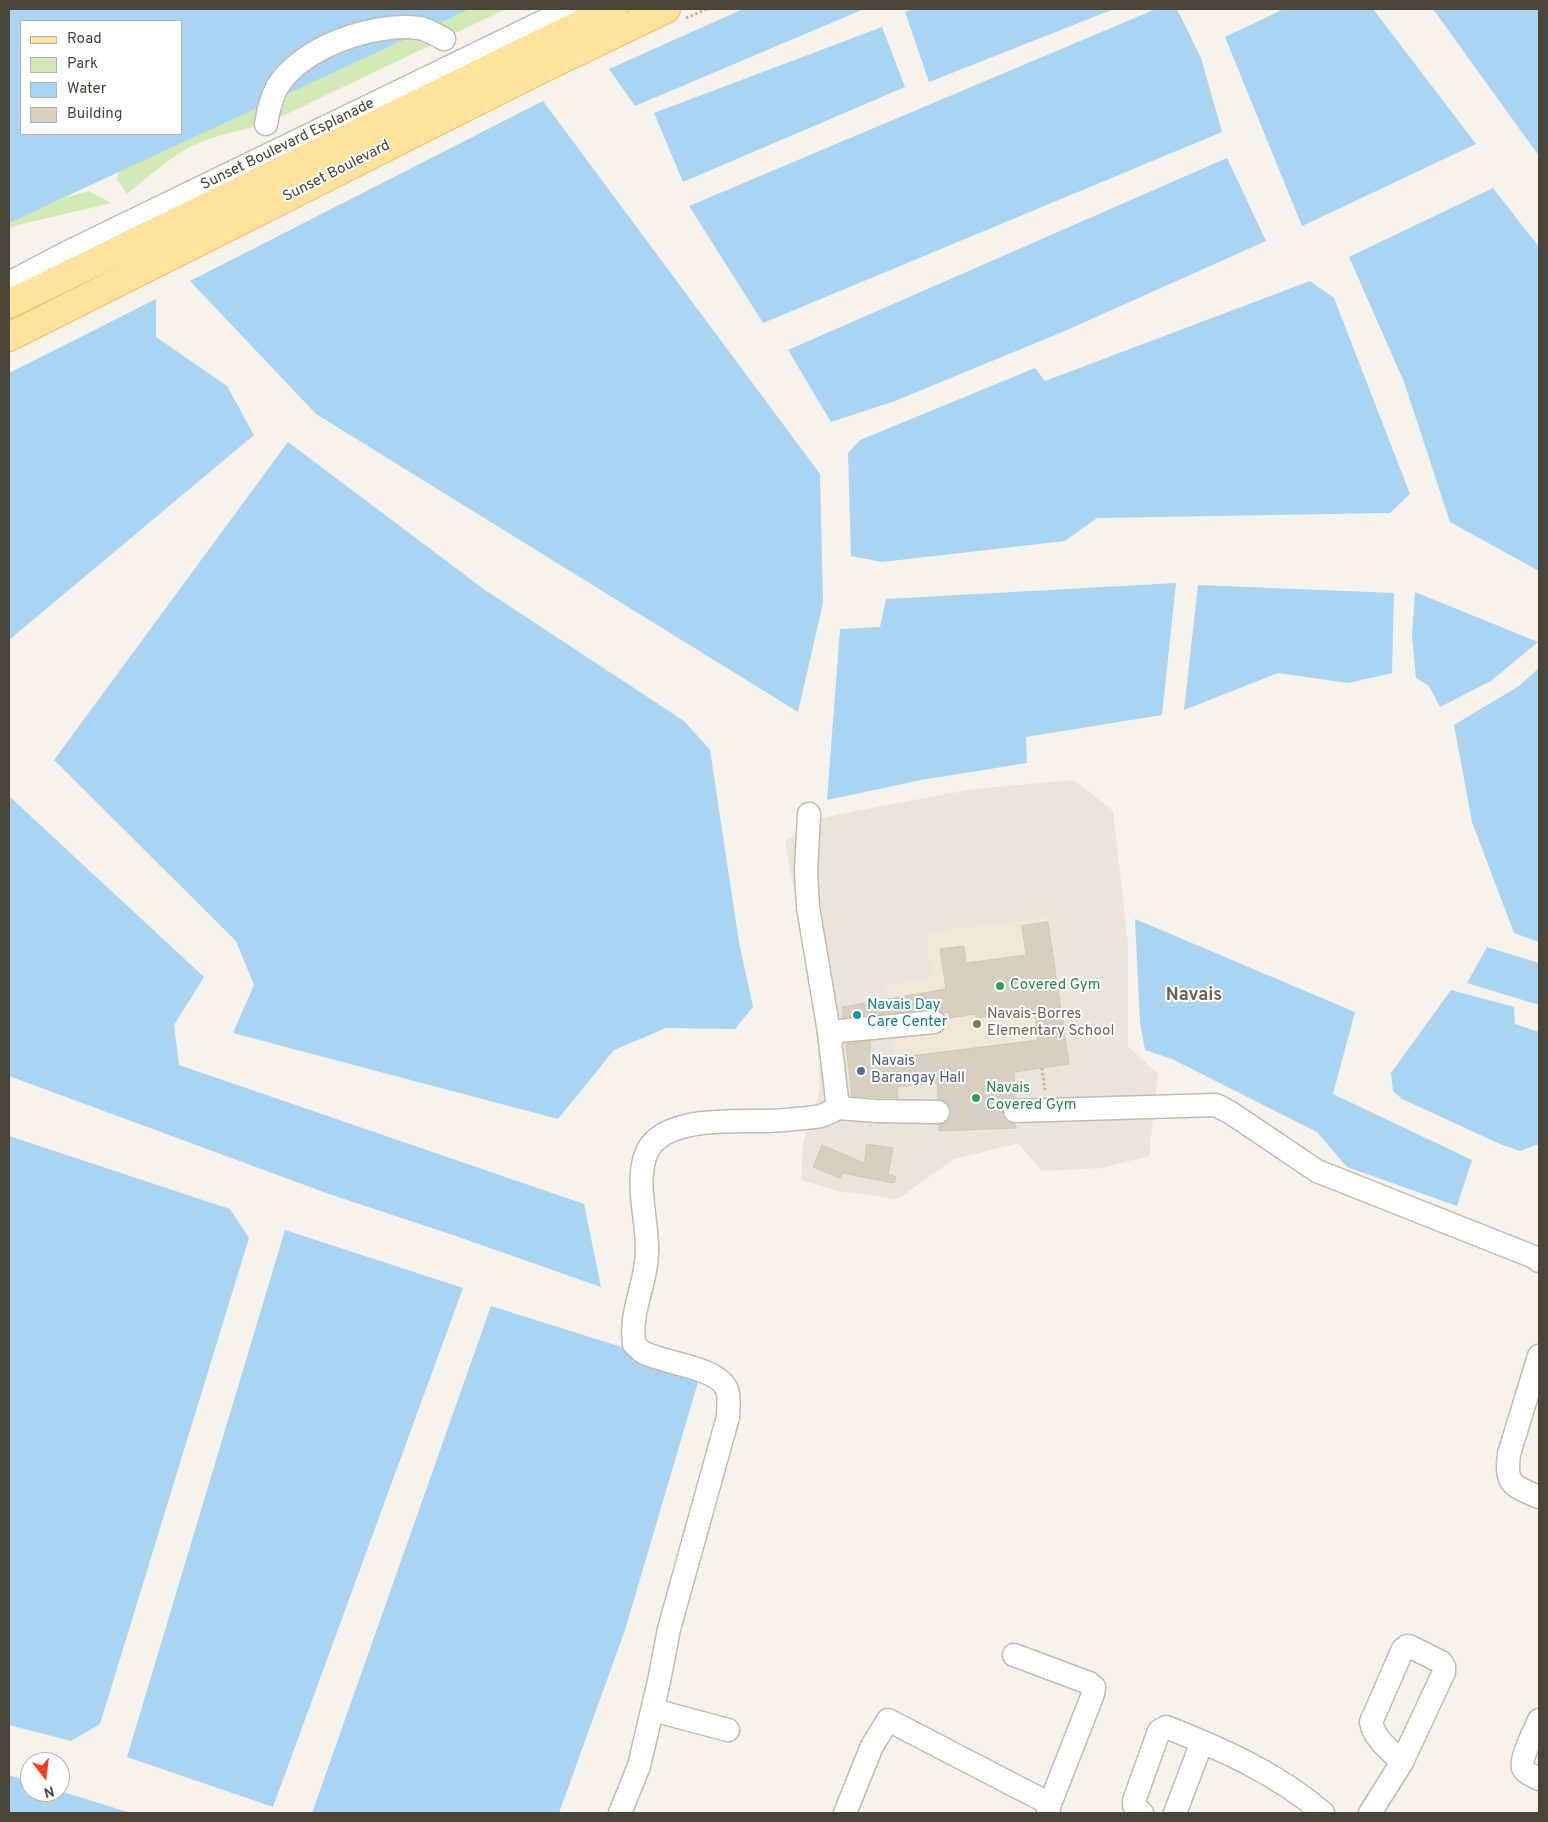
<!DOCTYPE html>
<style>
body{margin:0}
#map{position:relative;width:1548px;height:1822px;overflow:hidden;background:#f6f3ec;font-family:Overpass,sans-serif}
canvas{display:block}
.frame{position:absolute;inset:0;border:10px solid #4b4439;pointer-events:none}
.legend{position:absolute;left:20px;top:20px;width:162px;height:115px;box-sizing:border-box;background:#fff;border:1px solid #b7b4b0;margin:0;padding:6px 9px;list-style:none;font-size:15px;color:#4b4439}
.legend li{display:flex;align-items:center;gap:10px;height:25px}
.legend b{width:25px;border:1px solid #b7b4b0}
.north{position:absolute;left:20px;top:1752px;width:50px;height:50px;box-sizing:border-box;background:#fff;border:1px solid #b7b4b0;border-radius:50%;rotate:165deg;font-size:14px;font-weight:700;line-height:20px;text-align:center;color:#4b4439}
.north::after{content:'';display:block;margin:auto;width:18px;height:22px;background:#fc3f1d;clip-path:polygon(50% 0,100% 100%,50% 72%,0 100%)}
</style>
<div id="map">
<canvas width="1548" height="1822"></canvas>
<div class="frame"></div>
<ul class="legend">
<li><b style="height:6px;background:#ffe39c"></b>Road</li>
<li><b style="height:14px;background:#d2eab5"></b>Park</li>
<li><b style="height:14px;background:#a9d4f2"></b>Water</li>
<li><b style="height:14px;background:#d8cfc1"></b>Building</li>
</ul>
<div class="north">N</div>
</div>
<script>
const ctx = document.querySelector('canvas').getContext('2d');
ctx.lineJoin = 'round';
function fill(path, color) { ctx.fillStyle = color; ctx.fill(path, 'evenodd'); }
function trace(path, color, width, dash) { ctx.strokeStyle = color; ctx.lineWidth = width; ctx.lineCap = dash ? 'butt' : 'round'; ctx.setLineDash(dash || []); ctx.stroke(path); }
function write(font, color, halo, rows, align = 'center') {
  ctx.font = font + ' Overpass,sans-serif'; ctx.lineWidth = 4; ctx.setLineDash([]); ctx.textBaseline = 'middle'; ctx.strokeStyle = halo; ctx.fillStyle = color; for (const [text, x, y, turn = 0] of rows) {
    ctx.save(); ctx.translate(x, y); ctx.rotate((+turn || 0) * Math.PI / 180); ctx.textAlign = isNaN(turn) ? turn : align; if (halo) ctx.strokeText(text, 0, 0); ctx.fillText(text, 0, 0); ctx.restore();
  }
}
fill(new Path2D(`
 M1074,780l39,31 15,132v103l30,28 -9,82 -48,12 -59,3 -24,-28 -64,16 -56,40 -60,-8 -37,-11 2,-37 17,-52 -3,-50 -11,-103 -10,-38 -11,-58 37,-24 38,-8 114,-21z`), '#eae5da');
fill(new Path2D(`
 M1049,917l20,147 -171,23 -13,-102 47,-7 -5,-45z`), '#efe8d6');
fill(new Path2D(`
 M416,9h90l-240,115c-24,6 -51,11 -74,22 -23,12 -44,31 -65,48l-10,-15 5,-18 59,-27z
 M89,191l22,12 -93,22 -9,4v-23l41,-4z`), '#d2eab5');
fill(new Path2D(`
 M9,9h461l-461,214zM21,21h160v113h-160z
 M743,9h121l-229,97 -26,-37z
 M913,9h201l-185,73 -24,-70z
 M1156,9h21l24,49 21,74 -459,191 -74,-117z
 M1284,9h89l103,135 -174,82 -77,-189z
 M1433,9h106v147z
 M882,27l23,60 -222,95 -29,-69z
 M543,101l277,373 3,129 -25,109 -482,-298 -126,-133z
 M1227,158l39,83 -199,89 -172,71 -64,21 -43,-72z
 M1493,188l46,59v324l-89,-49 -46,-140 -55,-125z
 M1310,281l24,17 76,196 -20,19 -293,5 -32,23 -183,21 -31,-6 -3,-103 12,-13 175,-72 10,13z
 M156,299v38l71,49 27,49 -245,205v-267z
 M288,442l197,148 199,131 26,29 29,192 14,65 -18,22 -69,-1 -52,22 -56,69 -325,-86 21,-48 -18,-44 -182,-181z
 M1176,583l-14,132 -136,22 1,26 -106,17 -94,20 13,-171 40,-2 6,-28z
 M1198,585l196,8 -2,80 -44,10 -70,-10 -94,37z
 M1415,592l123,50 -47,39 -51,26 -11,-21 -13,-8 -4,-42z
 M1539,668v274l-25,-9 -42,-111 -18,-97 65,-39z
 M9,796l195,181 -30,48 5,40 405,139 17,83 -145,-51 -127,-42 -320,-118z
 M1135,919l220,93 -22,82 139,66 -15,46 -110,-39 -30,-35 -145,-73 -27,-9 -5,-28z
 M1487,947l52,16v42l-72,-22z
 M1451,990l63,17 1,17 24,8v112l-19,7 -20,-7 -98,-45 -9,-8 -2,-18z
 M9,1136l221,73 19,29 -149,486 -29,17 -62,-16z
 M285,1230l178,58 -190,519 -146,-50z
 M491,1306l210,66 -76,258 -66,183h-247z
 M9,1775l21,7v10l30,-1 71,22h-122z`), '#a9d4f2');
const building = new Path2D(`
 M1048,922l21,142 -55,8 1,26 -7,2 -4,4 -2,7 2,7 5,5 6,1 1,4 -77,3v-6l5,-1 5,-5 2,-7 -1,-6 -5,-5 -7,-2 -1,-17 -40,5 1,11 -46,-2 -6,-52 24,-3 1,19 24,-2 143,-18 -4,-30 -58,8v-4l-27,4v-6l-6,1 -4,-3 -6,-1 -90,8 -1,-10 104,-18 -6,-40 24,-3 2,17 60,-8 -4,-29z
 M867,1144l26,4 -5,26 8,3 -2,6 -52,-10 -2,5 -27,-11 9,-22 42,18z`);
fill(building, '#d8cfc1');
trace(building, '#d3c7b4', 1);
trace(new Path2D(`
 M938,1112l77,-1`), '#d4d0c8', 22, [22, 11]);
const minor = new Path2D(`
 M266,124c2,-13 5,-25 11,-37 24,-40 97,-65 142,-59 8,1 17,7 25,11
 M9,283l55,-29 505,-245
 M809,814l-3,57 2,36 21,125 9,76 39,3 61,1
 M829,1032l105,-10
 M1015,1111l201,-6 15,8 86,58 217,86 5,4
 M1539,1356l-30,98c-4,31 4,32 30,43
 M1014,1655l75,28 5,4 -1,7 -43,110 -2,9
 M653,1710l75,20
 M1539,1720c-4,10 -19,38 -16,48 3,6 11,8 16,11
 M620,1813l19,-47 20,-85 10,-52 59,-212c0,-8 2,-18 -1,-27 -8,-23 -65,-27 -84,-38 -3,-2 -6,-5 -9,-8 -5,-33 14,-63 13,-96 0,-30 -11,-62 -2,-91 12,-42 89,-35 123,-36 17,-1 36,-2 53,-5 6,-2 11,-5 17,-8
 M845,1813l27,-67 16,-26 162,84
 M1142,1813l-8,-8v-4l25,-70 7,-4c56,22 112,47 157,86
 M1175,1813l27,-71
 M1370,1813l32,-51 42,-90v-5l-3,-5 -30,-15 -4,-1 -4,3 -32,73c3,17 20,29 31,40`);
const major = new Path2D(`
 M9,304l603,-295
 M9,337l532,-268 125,-60`);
trace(minor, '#c2bbae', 25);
trace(major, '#e6c16a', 30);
trace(new Path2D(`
 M686,18l21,-9
 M1042,1068l3,22`), '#c4b79f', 3, [2.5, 2.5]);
trace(minor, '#fff', 22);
trace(major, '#ffe39c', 28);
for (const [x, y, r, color] of [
 [1000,986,5,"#2e9e5b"],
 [857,1015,5,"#0f9aa8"],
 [977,1024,5,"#8d6e63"],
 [861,1071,5,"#5c6f8a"],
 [976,1098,5,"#2e9e5b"]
]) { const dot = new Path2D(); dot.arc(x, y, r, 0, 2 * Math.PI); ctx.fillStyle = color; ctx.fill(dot); trace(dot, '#fff', 2); }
write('15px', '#4b4439', '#fff', [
 ["Sunset Boulevard Esplanade",288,145,-26],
 ["Sunset Boulevard",337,172,-27]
]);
write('15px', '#27864d', '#fff', [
 ["Covered Gym",1010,986],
 ["Navais",986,1089],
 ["Covered Gym",986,1106]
], 'left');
write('15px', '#0d838f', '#fff', [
 ["Navais Day",867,1006],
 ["Care Center",867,1023]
], 'left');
write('15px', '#785e54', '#fff', [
 ["Navais-Borres",987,1015],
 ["Elementary School",987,1032]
], 'left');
write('15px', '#4e5e75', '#fff', [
 ["Navais",871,1062],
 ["Barangay Hall",871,1079]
], 'left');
write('bold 18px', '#6e6250', '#fff', [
 ["Navais",1194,996]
]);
</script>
